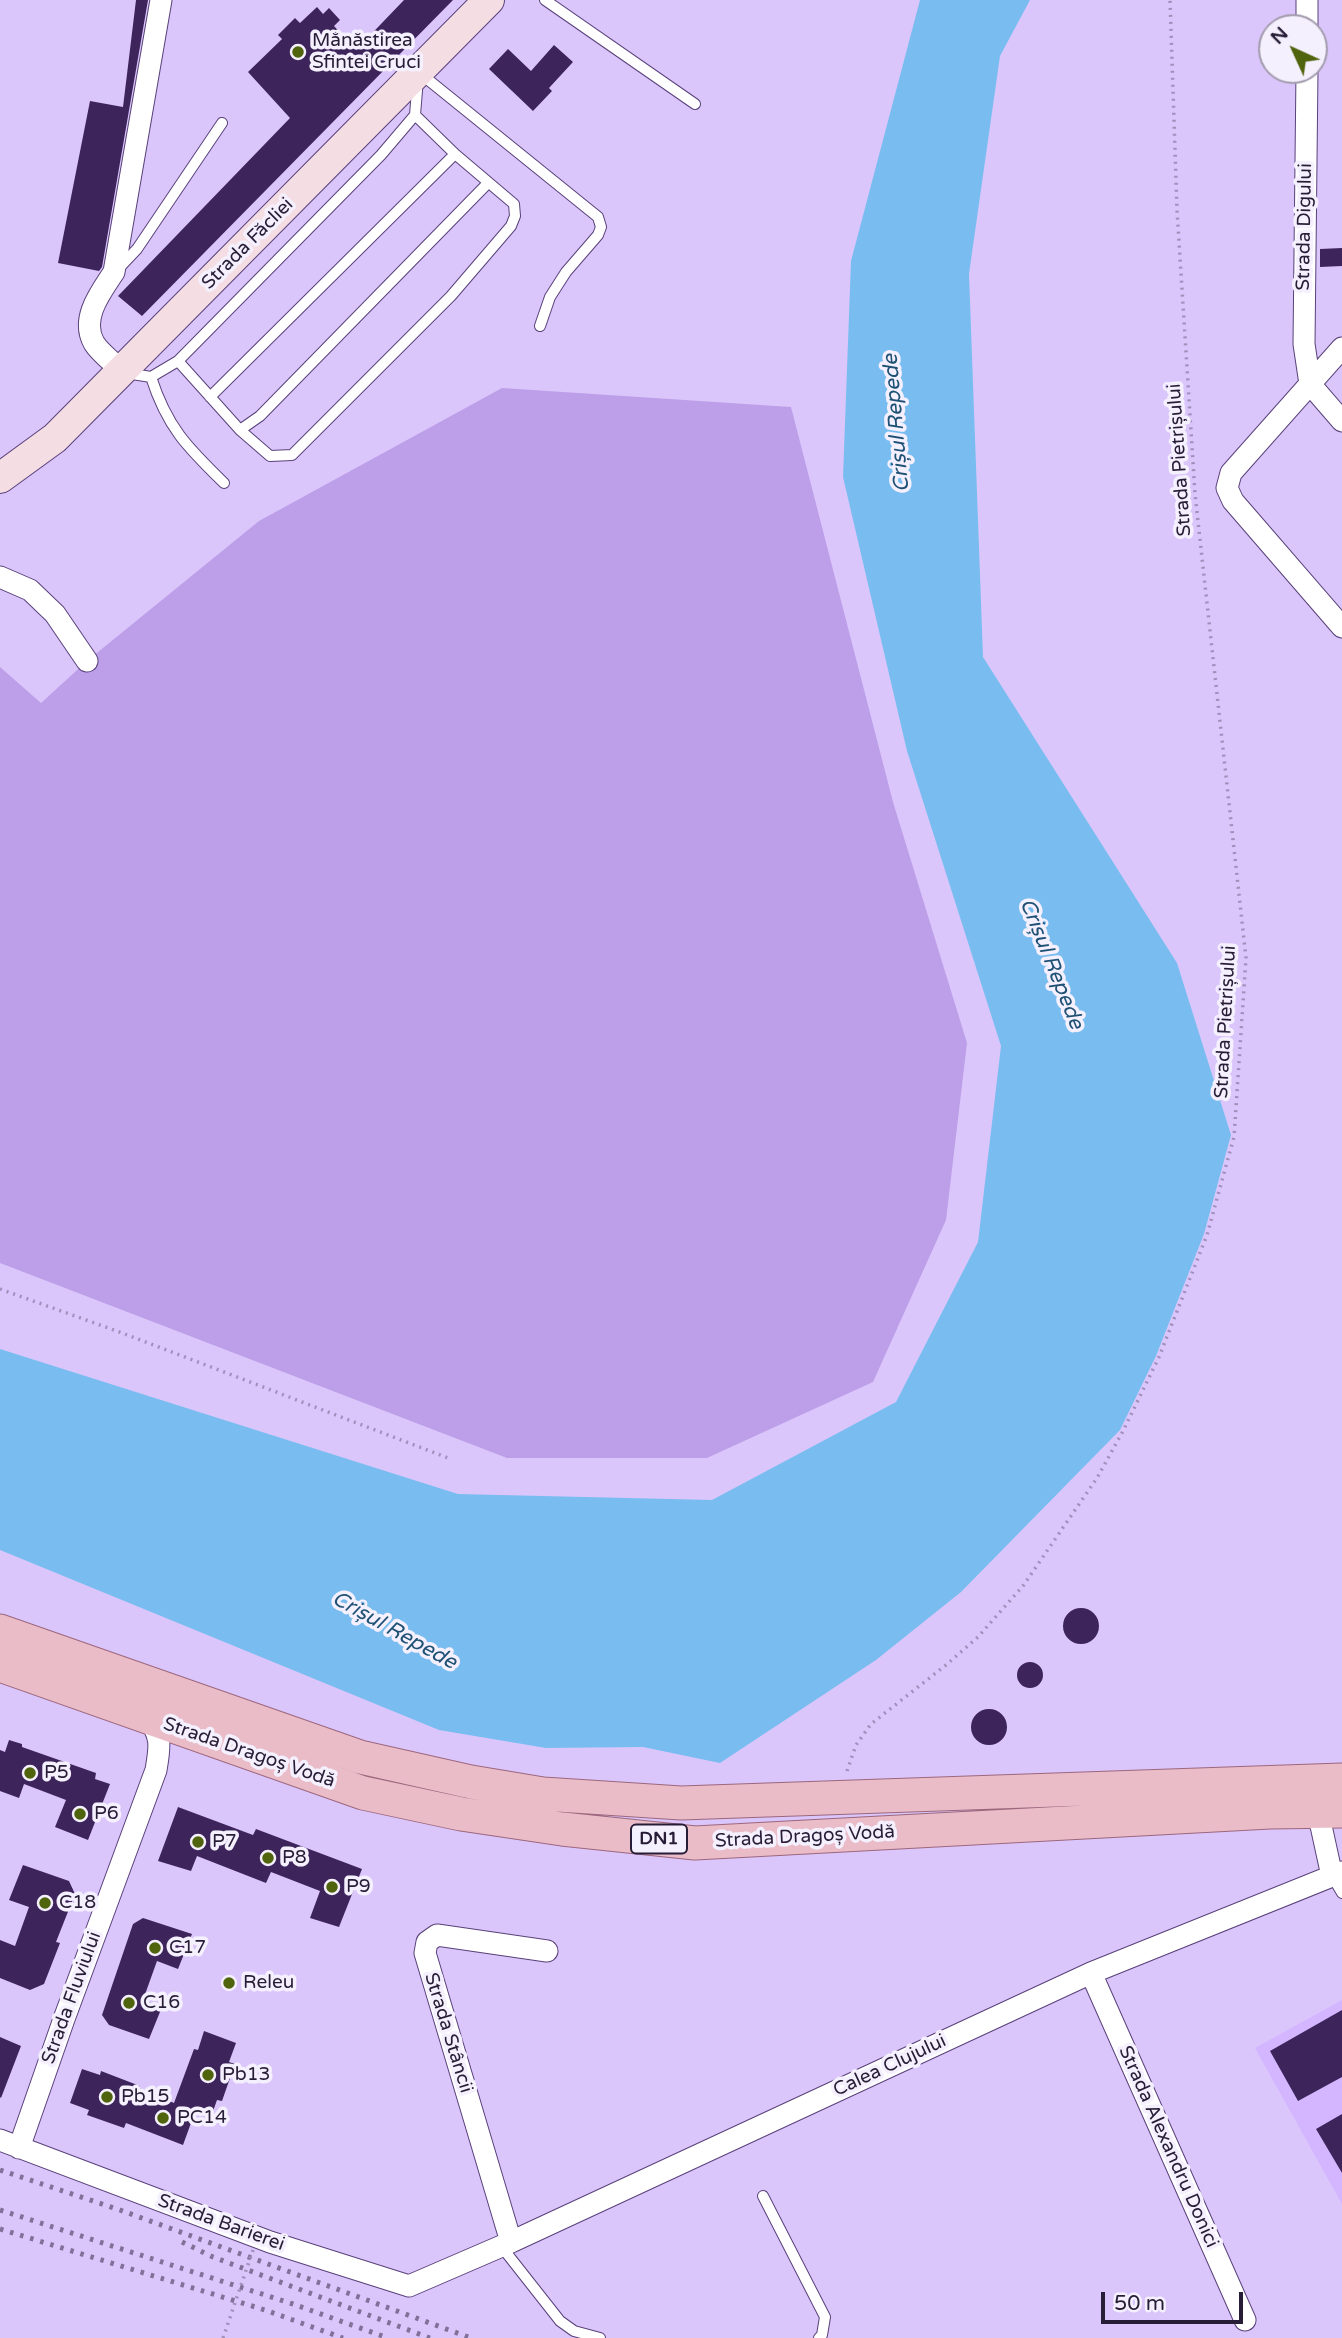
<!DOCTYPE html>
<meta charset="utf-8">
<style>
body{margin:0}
#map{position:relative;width:1342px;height:2338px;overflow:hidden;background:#dbc6fc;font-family:"Varela Round",sans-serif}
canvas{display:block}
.north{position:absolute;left:1258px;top:14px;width:70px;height:70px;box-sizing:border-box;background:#f5f0fe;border:2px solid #a39cae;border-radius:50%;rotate:315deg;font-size:19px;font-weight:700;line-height:28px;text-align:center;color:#271d36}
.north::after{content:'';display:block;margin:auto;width:24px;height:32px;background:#50630d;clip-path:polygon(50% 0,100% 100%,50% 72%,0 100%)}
.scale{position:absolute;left:1101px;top:2292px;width:142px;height:32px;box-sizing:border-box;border:4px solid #271d36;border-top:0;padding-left:9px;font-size:21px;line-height:24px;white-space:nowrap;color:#271d36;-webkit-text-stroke:5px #f5f0fe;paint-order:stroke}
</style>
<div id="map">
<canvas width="1342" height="2338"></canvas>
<div class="north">N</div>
<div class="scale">50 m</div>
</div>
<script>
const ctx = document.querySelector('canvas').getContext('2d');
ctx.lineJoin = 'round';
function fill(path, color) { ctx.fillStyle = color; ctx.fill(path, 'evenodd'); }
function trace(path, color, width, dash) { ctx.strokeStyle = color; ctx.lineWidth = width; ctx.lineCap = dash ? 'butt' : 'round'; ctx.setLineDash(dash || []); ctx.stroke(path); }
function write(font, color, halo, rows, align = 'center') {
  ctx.font = font + ' "Varela Round",sans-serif'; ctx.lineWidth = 7; ctx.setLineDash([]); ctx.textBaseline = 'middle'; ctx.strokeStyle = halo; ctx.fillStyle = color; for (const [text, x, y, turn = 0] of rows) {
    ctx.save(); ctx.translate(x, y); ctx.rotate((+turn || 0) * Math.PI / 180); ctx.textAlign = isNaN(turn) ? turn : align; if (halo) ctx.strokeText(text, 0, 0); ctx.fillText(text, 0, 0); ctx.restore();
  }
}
fill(new Path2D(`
 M1342,2000v204l-87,-156z`), '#d3b6ff');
fill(new Path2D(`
 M502,388l289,19 102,395 74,241 -21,177 -73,162 -166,76h-200l-507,-195v-596l41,36 46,-42 172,-140z`), '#bc9fe8');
fill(new Path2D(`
 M920,0h110l-30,56 -31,218 14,383 194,306 54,172 -27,99 -48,122 -36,74 -159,162 -85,68 -156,103 -77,-16 -97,1 -107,-18 -439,-180v-201l458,145 254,6 184,-98 82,-160 23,-196 -94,-295 -64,-274 8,-216z`), '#79bdf0');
fill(new Path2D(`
 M136,0h12l-46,267 -3,4 -41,-8 32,-162 33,6z
 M404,0h49l-311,316 -24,-20 172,-178 -42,-46 34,-33 -4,-4 17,-17 5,5 17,-16 6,7 6,-6 11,12 -6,6 22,24z
 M554,45l19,17 -24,26 3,3 -19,20 -44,-42 19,-20 23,22z
 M1342,248v18l-22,1v-18z
 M1063 1626a18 18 0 1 1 36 0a18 18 0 1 1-36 0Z
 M1017 1675a13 13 0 1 1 26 0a13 13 0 1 1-26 0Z
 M971 1727a18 18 0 1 1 36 0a18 18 0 1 1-36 0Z
 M9,1740l13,4v3l74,26 -1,6 15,5 -22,56 -33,-13 11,-27 -42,-16 -5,14 -19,-7v-41l5,2z
 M178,1807l75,28 3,-6 106,40 -23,58 -29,-9 10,-27 -49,-19 -5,11 -69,-27 -6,15 -33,-10z
 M23,1865l46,16 6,13 -19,48 4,1 -16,41 -14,6 -30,-12v-38l15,6 14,-39 -20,-7z
 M143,1918l49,16 -14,35 -21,-8 -14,39 19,7 -13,32 -40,-14 -7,-10 31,-91z
 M1342,2010v67l-44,24 -28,-50z
 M204,2031l32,12 -7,19 6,2 -13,37 -5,-1 -6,17 -16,-5 -12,33 -57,-22 -2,5 -37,-13 2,-5 -19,-7 12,-34 18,6 1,-4 39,15 -1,2 35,15 20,-54 4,1z
 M0,2037l21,9 -20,52 -1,-1z
 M1342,2114v59l-26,-44z`), '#3d255b');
const lane = new Path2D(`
 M545,0l150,104
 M421,74l177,143 3,10 -3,8 -32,37 -16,25 -10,29
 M118,269l19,-20 85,-126
 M178,361l62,69 30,26 22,-1 159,-159 60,-70 4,-10 -1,-12 -59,-50 -40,-39
 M126,373l25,4 27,-16 203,-206 34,-40 3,-37
 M151,377c16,50 36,70 73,106
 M210,397l245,-243
 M240,430l20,-14 228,-233
 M1332,1876l10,17
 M763,2196l62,121 -3,18 -3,3
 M501,2246l59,75 14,10 26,7`);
const street = new Path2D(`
 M1307,28v-28
 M1307,70l-3,274 6,40 32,37
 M1342,348l-111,125 -4,15 6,13 109,126
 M122,371c-8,-8 -22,-18 -28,-28 -14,-25 7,-51 20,-71l47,-272
 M0,577l30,13 25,24 32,47
 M1318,1812l14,64
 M1091,1973l154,347
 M0,2140l270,102 139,44 102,-44 580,-269 251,-101
 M19,2148l45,-129 92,-249c4,-24 6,-32 -8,-53
 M511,2242l-86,-289 2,-11 10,-7 110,16`);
const secondary = new Path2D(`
 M0,478l55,-40 434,-438`);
const primary = new Path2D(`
 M0,1631l360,126 111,25 72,12 138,9 661,-23
 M0,1665l363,128 98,21 101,15 133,14 575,-31 72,-1`);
trace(lane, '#59417a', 12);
trace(street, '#59417a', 23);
trace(secondary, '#59417a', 32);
trace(primary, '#9c677d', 35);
trace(new Path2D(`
 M0,1289l125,45 323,124
 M847,1771l9,-26 15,-21 75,-59 32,-28 45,-51 74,-108 26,-47 36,-74 48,-122 27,-98 12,-179 -51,-464 -18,-284 -7,-210`), '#a18fbc', 3.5, [2, 5]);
trace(lane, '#fff', 10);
trace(street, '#fff', 21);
trace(secondary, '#f4dde3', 30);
trace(primary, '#e9bcc8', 33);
trace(new Path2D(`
 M0,2170l120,40 351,128
 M0,2210l293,94 95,34
 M0,2229l265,81 78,28
 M182,2242l31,15 217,81`), '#817199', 5, [3.5, 7]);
trace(new Path2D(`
 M223,2338l30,-88`), '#a18fbc', 3.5, [2, 5]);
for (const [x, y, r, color] of [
 [298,52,7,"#50630d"],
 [30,1773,7,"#50630d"],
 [80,1814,7,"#50630d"],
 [198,1842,7,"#50630d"],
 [268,1858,7,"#50630d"],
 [332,1887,7,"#50630d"],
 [45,1903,7,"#50630d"],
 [155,1948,7,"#50630d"],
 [229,1983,7,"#50630d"],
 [129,2003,7,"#50630d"],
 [208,2075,7,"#50630d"],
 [107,2097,7,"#50630d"],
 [163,2118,7,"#50630d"]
]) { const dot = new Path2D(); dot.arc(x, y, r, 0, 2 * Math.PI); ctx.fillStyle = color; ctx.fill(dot); trace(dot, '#f5f0fe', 2.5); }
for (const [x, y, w] of [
 [659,1839,56]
]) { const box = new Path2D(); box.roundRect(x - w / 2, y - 14.5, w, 29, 5); ctx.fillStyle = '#f5f0fe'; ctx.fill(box); trace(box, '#271d36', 2); }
write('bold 18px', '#271d36', null, [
 ["DN1",659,1839]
]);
write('19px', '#271d36', '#f5f0fe', [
 ["Mănăstirea",312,41],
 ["Sfintei Cruci",312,63],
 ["P5",44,1773],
 ["P6",94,1814],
 ["P7",212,1842],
 ["P8",282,1858],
 ["P9",346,1887],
 ["C18",59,1903],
 ["C17",169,1948],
 ["Releu",243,1983],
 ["C16",143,2003],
 ["Pb13",222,2075],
 ["Pb15",121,2097],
 ["PC14",177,2118]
], 'left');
write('19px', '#271d36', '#f5f0fe', [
 ["Strada Digului",1305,227,-89],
 ["Strada Făcliei",248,244,-45],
 ["Strada Pietrișului",1180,460,-94],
 ["Strada Pietrișului",1226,1022,-87],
 ["Strada Dragoș Vodă",249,1753,19],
 ["Strada Dragoș Vodă",805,1837,-3],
 ["Strada Fluviului",72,1998,-70],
 ["Strada Stâncii",448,2033,73],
 ["Calea Clujului",890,2066,-25],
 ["Strada Alexandru Donici",1168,2147,66],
 ["Strada Barierei",221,2223,20]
]);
write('italic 21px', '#1f5174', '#f5f0fe', [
 ["Crișul Repede",897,423,-95],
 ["Crișul Repede",1051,964,68],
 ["Crișul Repede",394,1631,29]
]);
</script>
